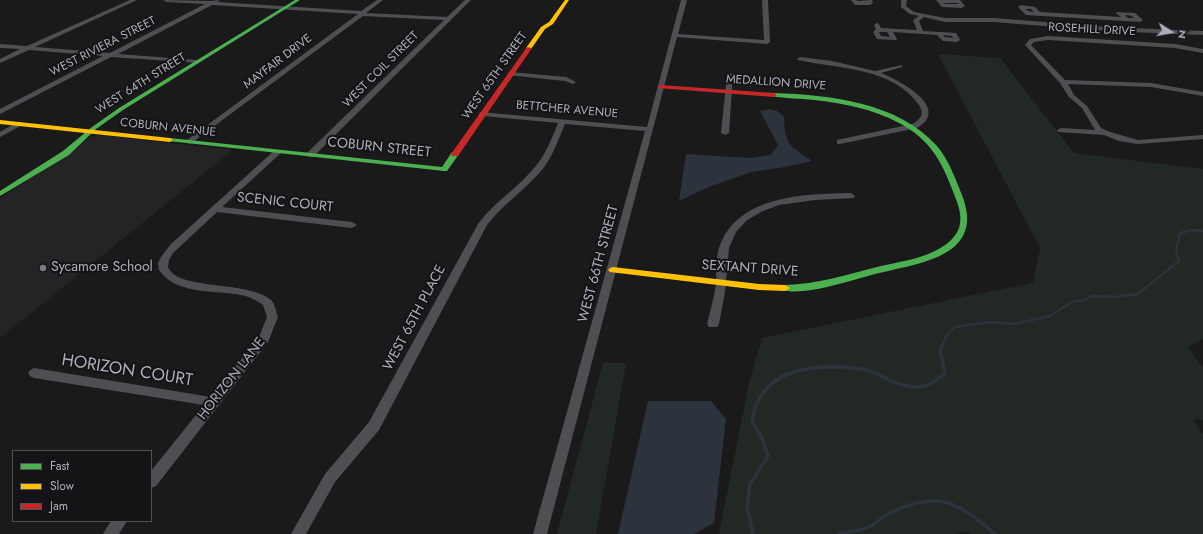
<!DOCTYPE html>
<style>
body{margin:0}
#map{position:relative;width:1203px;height:534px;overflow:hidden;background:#1a1a1a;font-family:Jost,sans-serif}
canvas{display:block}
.legend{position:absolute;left:12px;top:450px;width:140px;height:72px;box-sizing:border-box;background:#141416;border:1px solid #515258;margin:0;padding:5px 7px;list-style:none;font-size:12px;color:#acafba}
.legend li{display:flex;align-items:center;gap:8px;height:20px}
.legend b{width:20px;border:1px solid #515258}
.north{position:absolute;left:1151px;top:12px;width:40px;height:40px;-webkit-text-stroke:3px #141416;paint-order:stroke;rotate:101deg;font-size:11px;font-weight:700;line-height:16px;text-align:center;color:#acafba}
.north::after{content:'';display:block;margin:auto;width:14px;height:18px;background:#acafba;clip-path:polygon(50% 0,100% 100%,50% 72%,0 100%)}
</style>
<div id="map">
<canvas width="1203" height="534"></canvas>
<ul class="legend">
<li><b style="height:5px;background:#4caf50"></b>Fast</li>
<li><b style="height:5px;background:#ffc107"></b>Slow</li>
<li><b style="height:5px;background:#c62828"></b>Jam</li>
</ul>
<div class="north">N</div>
</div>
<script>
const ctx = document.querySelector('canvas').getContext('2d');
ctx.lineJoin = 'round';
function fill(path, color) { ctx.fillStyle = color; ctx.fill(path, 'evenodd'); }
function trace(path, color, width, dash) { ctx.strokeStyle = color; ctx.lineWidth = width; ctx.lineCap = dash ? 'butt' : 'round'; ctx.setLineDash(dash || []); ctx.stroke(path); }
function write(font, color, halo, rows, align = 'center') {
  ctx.font = font + ' Jost,sans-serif'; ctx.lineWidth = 4; ctx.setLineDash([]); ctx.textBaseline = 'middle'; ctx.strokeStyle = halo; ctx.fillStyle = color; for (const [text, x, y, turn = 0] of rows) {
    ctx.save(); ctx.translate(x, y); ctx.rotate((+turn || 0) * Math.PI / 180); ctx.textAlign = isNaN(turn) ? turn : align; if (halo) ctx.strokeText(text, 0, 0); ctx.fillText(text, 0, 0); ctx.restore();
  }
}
fill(new Path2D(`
 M98,135l135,15 -233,188v-140l74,-47 17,-14z`), '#242426');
fill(new Path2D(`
 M938,54l62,4 74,95 129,16v170l-15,8 15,21v52l-10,-1 10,15v100h-233l-4,-3 -11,3h-236l30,-151 13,-45 271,-55 7,-35z
 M603,363h23l-30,171h-39z`), '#222924');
fill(new Path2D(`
 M770,109l7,2 7,6c1,29 5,28 28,44l-27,6 -34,5 -45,16 -27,13 7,-47 64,4 21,-3 7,-10 -18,-34z
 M648,401h63l15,18 -12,104 -20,11h-76z`), '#2d333c');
trace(new Path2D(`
 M943,344l3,-8 9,-9 35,-5 24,2 36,-8 22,-14 12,-2 8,-4 24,1 22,-3 41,-33 -3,-10 4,-18 12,-3 11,1`), '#2d333c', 2.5);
trace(new Path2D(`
 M753,534l-6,-27 3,-23 18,-28 -5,-16 -11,-19c1,-5 2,-10 4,-15 12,-33 49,-40 80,-39 11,0 23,0 33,4 16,5 29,16 46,16 13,0 21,-6 30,-14l-5,-23 3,-7
 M839,534c10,-3 21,-3 30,-7 8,-3 13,-11 21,-14 47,-23 67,-12 105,21`), '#2d333c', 3.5);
fill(new Path2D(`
 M130,0h7l-102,47 75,6 95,-49 -39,-2 -3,-2 47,1 10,-1 -3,2 144,9 16,-11h6l-17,13 81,4 18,-17h6l-158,157h-3l-4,-2 1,-2 137,-133 -81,-4 -173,128 -4,-2 1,-2 171,-126 -146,-9 -94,49 79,6 2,1v2l-88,-6 -111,57v-5l103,-53 -74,-6 -29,13v-4l20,-10 -20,-1v-4l27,2z
 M681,0h6l-9,34 86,6 -2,-40h6l2,42 -3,2 -90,-7 -130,497h-14l112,-403 -80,-7c-7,16 -12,32 -23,46 -17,20 -39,34 -55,55l-108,205 -44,52 -29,52h-15l34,-60 44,-52 109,-198c16,-22 40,-36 57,-57 11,-13 17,-29 23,-44l-75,-7 -4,-2 1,-2 167,15z
 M851,0h6v1l15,-1 1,3 -3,2h-15z
 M901,0h6l-1,6 8,6 31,6h49l112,9 97,4v4l-97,-4 -112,-9h-49l-21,-5 -5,4 4,10 33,2 4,7 -3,2 -14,-1 -6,-6 -44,-3 4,7 -1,1 -19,-1 -4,-7 3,-3 -2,-4 3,-2 2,1 2,4 36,2 -4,-10 6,-4 -9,-2 -9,-7zM879,32h8l3,5 -9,-1zM943,35l9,1 1,2 -8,-1z
 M936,0h24l5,6 -3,2 -20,-1zM943,3h15l1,1h-15z
 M1021,5l14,2 5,5 81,5 -5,-4 1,-1 18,1 8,7 -3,2 -114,-7 -8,-8zM1025,9h6l3,3 -6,-1zM1125,15l7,1 2,2h-6z
 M1048,36l127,8 28,5v4l-28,-5 -127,-8 -14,2 -3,3 34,35 86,3 52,9v4l-52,-9 -83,-3 6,11 13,11 14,22 9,4 28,8 65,-5v4l-65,5 -19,-3 -15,-6 -46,-3 -1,-2 4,-2 34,2 -13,-22 -13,-11 -9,-14 -35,-38 5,-6z
 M800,57l32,4 43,10 27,-6v2l-21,6c18,7 71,35 36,55l-77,16h-3v-4l75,-16c8,-4 13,-10 7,-19 -27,-38 -80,-36 -121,-45l-1,-1z
 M510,72l56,5 10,5 -3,2 -8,-3 -57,-6v-2z
 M730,73l3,2 -4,58 -4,2 -4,-2 6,-58z
 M17,122h3l4,2 -24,13v-5z
 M275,150h6l1,2 -60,55 130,15 5,3 -5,3 -135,-16 -44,41 -4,7 -1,7c9,24 80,13 103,33 4,3 5,12 7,17l-10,25 -112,144 -5,2v-17l53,-66 -170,-27 -4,-2 -2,-3 2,-3 4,-2 177,29 48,-60 8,-20 -4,-12c-4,-3 -9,-6 -14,-8 -28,-9 -71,1 -90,-27l-1,-7 3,-6 10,-13z
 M851,193l4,3 -1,2 -39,2 -36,5 -16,6 -16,9 -11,12 -7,16 -4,44 -6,32 -2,3h-8l-2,-3c3,-13 7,-26 9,-39 1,-12 -1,-25 3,-37 18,-53 85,-54 132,-55z
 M111,521h16l-8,13h-16z`), '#4e4f53');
fill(new Path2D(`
 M295,0h5l-177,110 -27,19 -27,26 -69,41v-5l63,-40 29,-24 27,-19z
 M774,93c55,2 124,9 163,53 12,14 18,32 25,49 7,19 9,37 -8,52 -22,18 -60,21 -86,29 -22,6 -65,20 -86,14l-2,-2 5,-3c32,-1 61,-10 92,-18 20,-5 40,-7 58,-16 10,-5 20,-12 24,-23 5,-14 -4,-31 -9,-44 -10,-27 -25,-48 -51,-61 -26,-14 -56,-20 -85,-23 -14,-2 -29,-1 -42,-4l-1,-1z
 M170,138l272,29 10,-15h3l4,2 -12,17h-3l-276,-30v-2z`), '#4caf50');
fill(new Path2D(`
 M565,0h4l-16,24 -8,5 -14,20h-4l-1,-1 15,-21 8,-5z
 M0,120l170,18 3,2 -3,2 -170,-18z
 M613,267l146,17 26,1 5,3 -5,3 -26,-1 -149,-18 -2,-2 2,-2z`), '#ffc107');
fill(new Path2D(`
 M527,47l5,1 -74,108h-6l-1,-2z
 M660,85l114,8 3,2 -3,2 -116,-9v-2z`), '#c62828');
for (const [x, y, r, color] of [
 [43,268,4,"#797b82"]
]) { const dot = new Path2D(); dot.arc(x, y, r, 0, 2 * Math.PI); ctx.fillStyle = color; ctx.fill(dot); trace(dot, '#141416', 1.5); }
write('12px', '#acafba', '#141416', [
 ["ROSEHILL DRIVE",1092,30,3],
 ["WEST RIVIERA STREET",103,47,-27],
 ["MAYFAIR DRIVE",278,62,-37],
 ["WEST COIL STREET",381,70,-45],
 ["WEST 65TH STREET",495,76,-55],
 ["MEDALLION DRIVE",776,83,4],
 ["WEST 64TH STREET",141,84,-32],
 ["BETTCHER AVENUE",567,110,5],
 ["COBURN AVENUE",168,128,6]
]);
write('14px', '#acafba', '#141416', [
 ["COBURN STREET",379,148,6],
 ["SCENIC COURT",285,203,6],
 ["WEST 66TH STREET",599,264,-75],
 ["SEXTANT DRIVE",750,269,4],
 ["WEST 65TH PLACE",415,318,-62],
 ["HORIZON LANE",232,379,-52]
]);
write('14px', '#acafba', '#141416', [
 ["Sycamore School",51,268]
], 'left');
write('17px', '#acafba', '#141416', [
 ["HORIZON COURT",127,371,9]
]);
</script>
